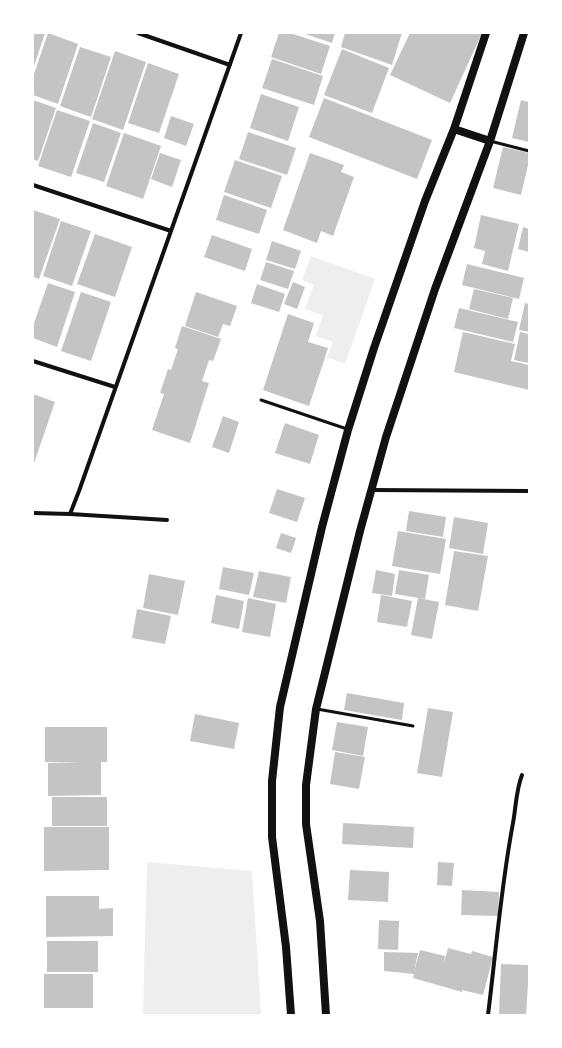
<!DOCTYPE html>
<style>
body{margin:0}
#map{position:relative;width:562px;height:1048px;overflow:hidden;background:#fff;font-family:Cabin,sans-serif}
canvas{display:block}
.frame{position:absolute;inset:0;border:34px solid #fff;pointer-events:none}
</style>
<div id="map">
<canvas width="562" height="1048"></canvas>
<div class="frame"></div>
</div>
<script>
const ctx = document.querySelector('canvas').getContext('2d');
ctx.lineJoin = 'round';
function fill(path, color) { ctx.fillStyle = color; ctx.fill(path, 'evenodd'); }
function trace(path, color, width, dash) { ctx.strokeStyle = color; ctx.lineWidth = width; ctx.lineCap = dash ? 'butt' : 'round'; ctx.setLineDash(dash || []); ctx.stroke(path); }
fill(new Path2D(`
 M311,256l64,23 -30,85 -18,-7 6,-15 -17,-6 7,-21 -18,-6 9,-24 -12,-5z
 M147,862l105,9 9,144h-118z`), '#eee');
fill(new Path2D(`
 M33,33h12l-12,36z
 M48,33l30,11 -20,60 -25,-9v-18z
 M279,33h11l40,13 -9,28 -50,-17z
 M302,33h33l-3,10z
 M345,33h57l-10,32 -51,-18z
 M410,33h72l-32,70 -60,-28z
 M80,47l31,10 -20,60 -31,-11z
 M342,49l47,19 -17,45 -48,-18z
 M115,51l31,11 -23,68 -31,-11z
 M272,59l51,17 -9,29 -52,-17z
 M148,63l31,11 -20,59 -31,-10z
 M261,94l38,13 -11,34 -38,-13z
 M324,98l108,42 -15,39 -108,-42z
 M33,100l23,8 -18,53 -5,-2z
 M521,100l8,2v40l-17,-4z
 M57,110l33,11 -19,56 -33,-11z
 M171,116l23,8 -8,22 -22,-8z
 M93,123l28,10 -17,49 -28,-9z
 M248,132l48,16 -9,27 -48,-16z
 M124,133l37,13 -18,53 -37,-13z
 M503,147l26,6v8l-8,34 -28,-7z
 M160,153l21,7 -9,27 -21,-8z
 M310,153l34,12 -3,7 13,5 -21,59 -12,-5 -4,12 -34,-13z
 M235,160l47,16 -11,32 -47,-16z
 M224,195l43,15 -8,24 -43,-14z
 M33,210l27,9 -21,60 -6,-2z
 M481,215l38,9 -11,47 -26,-7 3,-13 -11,-3z
 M61,221l30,10 -19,55 -29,-10z
 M523,227l6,2v23l-11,-3z
 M95,234l37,13 -17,50 -38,-13z
 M212,235l40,14 -7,22 -41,-14z
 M272,241l29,10 -6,18 -29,-9z
 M266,262l28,9 -6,18 -28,-9z
 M467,264l57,14 -5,21 -57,-14z
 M293,282l12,5 -8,22 -13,-5z
 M48,283l27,9 -18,55 -24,-9v-12z
 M257,284l28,10 -6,18 -28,-9z
 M474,289l39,9 -5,21 -39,-10z
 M81,292l30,10 -20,59 -30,-10z
 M196,292l41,14 -7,20 -7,-2 -5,13 -33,-11z
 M525,303l4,1v28l-10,-2z
 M459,308l59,14 -5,20 -59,-14z
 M288,314l26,9 -6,19 20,6 -19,58 -46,-16z
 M182,326l39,13 -8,22 -4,-1 -7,21 7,2 -19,60 -38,-13 12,-36 -4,-1 8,-24 3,1 7,-21 -3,-1z
 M463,332l52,12 -4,17 18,4v25l-75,-18z
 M520,332l9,2v29l-15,-3z
 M33,394l22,8 -22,64z
 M223,416l16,6 -10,31 -17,-6z
 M285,423l34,12 -9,29 -35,-11z
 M277,489l28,9 -8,24 -28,-9z
 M409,511l37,6 -3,20 -37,-6z
 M454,517l34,6 -5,31 -34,-6z
 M398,531l48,8 -6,35 -48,-8z
 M281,533l15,5 -5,15 -15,-5z
 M454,551l34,5 -10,55 -33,-6z
 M223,567l31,6 -5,22 -30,-6z
 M376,570l19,4 -3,22 -20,-3z
 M399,570l30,5 -4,24 -30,-5z
 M259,571l32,6 -5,26 -33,-6z
 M149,574l36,7 -7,34 -35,-7z
 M216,595l28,6 -5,28 -28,-6z
 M381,595l31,6 -5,26 -30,-5z
 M248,598l28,6 -6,33 -28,-5z
 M418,598l21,4 -7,37 -21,-4z
 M137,609l34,7 -6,28 -33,-6z
 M347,693l57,10 -2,17 -58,-10z
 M428,708l25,4 -11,65 -25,-4z
 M195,714l44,9 -5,26 -44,-8z
 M337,722l31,5 -5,29 -31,-6z
 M45,727h62v35h-6v33l-53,1v-33l34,-1h-37z
 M335,752l30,5 -6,32 -29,-5z
 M52,797h55v29h-55z
 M343,823l71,4 -1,21 -71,-4z
 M44,827h65v43l-65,1z
 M438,862l16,1 -2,23 -15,-1z
 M350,870l39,2 -1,30 -40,-2z
 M462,890l37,2 -1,24 -37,-1z
 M46,896h53v13l14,-1v28l-67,1z
 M379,920l20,1 -1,29 -20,-1z
 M47,941h51v31h-51z
 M448,948l23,6 1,-3 21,6 -10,38 -21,-5v2l-49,-14 1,-4 -30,-3v-19l34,1 -4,19 6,-22 25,6 -1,7z
 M501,964l28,1v19h-1l-2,31h-27z
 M44,974h49v34h-49z`), '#c4c4c4');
trace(new Path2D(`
 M490,141l39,10
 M261,400l86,29
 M317,709l96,17`), '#111', 3);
trace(new Path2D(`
 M138,33l92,32
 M33,185l138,46
 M33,361l82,26
 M371,490l158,1
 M33,513l37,1 97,6
 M70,514l9,-23 162,-458
 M488,1015c8,-64 13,-129 25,-192 3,-16 3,-33 9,-48`), '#111', 4);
trace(new Path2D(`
 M454,129l36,12
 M291,1015l-5,-68 -14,-110v-56l8,-74 42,-180 26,-97 26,-82 51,-147 29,-72 32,-96
 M326,1015l-6,-94 -14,-97v-39l10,-76 44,-178 26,-94 49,-148 55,-148 34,-108`), '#111', 8);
</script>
